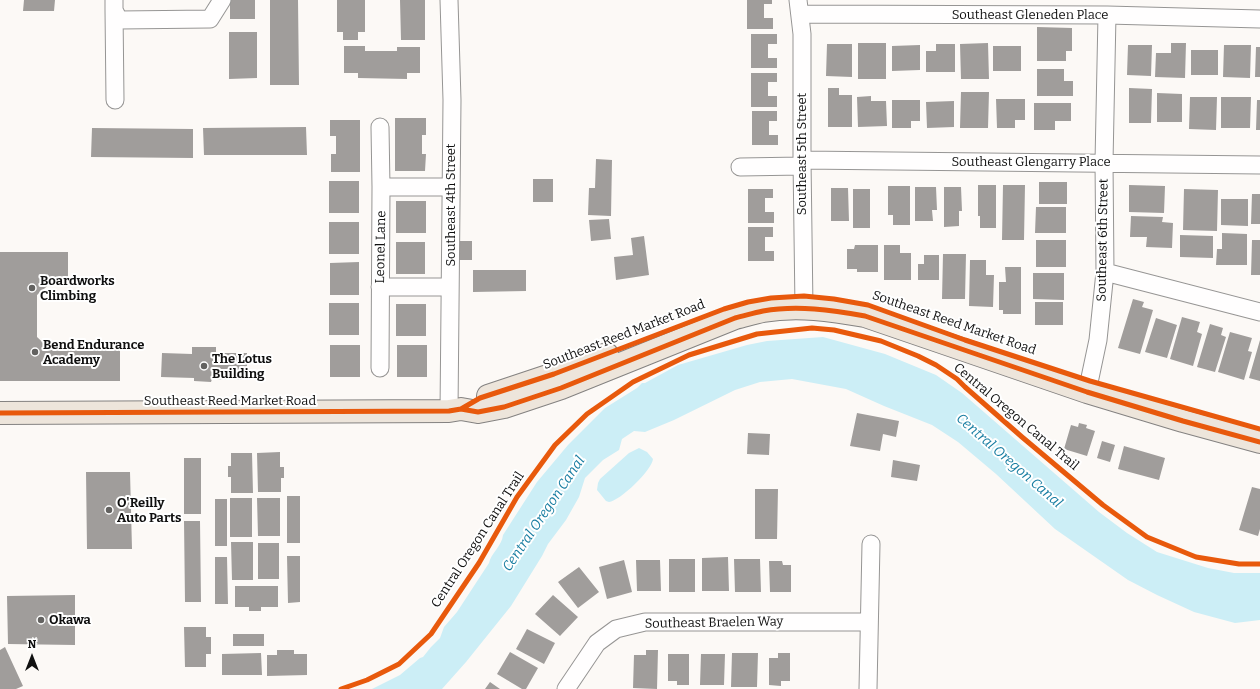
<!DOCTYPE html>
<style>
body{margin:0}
#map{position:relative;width:1260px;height:689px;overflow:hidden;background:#fcf9f6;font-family:Bitter,serif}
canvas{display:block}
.north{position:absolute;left:12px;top:637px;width:40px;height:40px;-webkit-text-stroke:3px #fff;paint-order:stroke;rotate:0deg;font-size:11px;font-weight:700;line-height:16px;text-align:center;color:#101010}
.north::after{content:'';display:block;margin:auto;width:14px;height:18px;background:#101010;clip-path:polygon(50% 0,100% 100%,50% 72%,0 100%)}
</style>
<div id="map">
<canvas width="1260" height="689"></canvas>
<div class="north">N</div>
</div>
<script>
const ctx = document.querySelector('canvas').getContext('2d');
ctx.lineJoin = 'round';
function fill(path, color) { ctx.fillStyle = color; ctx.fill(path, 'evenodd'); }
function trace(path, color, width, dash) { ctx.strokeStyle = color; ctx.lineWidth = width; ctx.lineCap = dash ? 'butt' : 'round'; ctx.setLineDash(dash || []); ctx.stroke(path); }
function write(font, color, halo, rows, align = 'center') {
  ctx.font = font + ' Bitter,serif'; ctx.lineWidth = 4; ctx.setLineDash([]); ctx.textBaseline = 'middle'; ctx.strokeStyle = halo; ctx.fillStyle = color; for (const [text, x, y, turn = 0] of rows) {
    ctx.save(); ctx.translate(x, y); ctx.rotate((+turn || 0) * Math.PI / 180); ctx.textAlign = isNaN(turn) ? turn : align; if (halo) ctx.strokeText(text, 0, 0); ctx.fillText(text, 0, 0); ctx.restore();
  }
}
fill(new Path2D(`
 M823,337l62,17 51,21 26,18 137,119 28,21 30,19 51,16 26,5h26v47l-25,3 -41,-11 -37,-17 -29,-15 -73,-51 -59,-55 -38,-32 -26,-17 -48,-19 -38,-17 -54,-10 -32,3 -25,8 -61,30 -29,12 -11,-1 -12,8 -3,11 -16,10 -18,18 -6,19 -13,23 -18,24 -6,12 -31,50 -45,56 -24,27h-70l28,-14 20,-17 3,-1 8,-10 9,-9 4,-11 13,-15 32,-49c2,-10 13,-17 14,-28l34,-53 31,-37 37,-37 32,-20 5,-5h3l33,-18 69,-20 20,-4z
 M639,448l8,4 6,7c-1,11 -33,42 -44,43l-3,-1 -9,-11 1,-7 2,-4 29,-26z`), '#cceef6');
fill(new Path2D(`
 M24,0h31l-1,11h-31z
 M230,0h25v19h-25z
 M270,0h28l1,85h-29z
 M337,0h28v32h-7v8h-15v-8h-6z
 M400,0h25v40h-24z
 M747,0h25v4h-8v14h9v11h-26z
 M1037,27l35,1v23h-6v10h-29z
 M229,32h28v46l-28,1z
 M751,34h26v10h-9v14h9v10h-26z
 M858,43h28v36h-28z
 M988,43l1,36h-28l-1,-35z
 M1171,43h15l-1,35 -30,-1 1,-24h15z
 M827,44h25v33l-26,-1z
 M936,44h19v28h-29v-21h10z
 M920,45v25l-28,1v-25z
 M1128,45h24l-1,31 -24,-1z
 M1224,45h27l-1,33 -27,-1z
 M344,46h21v5h32v-4h23v26h-13v6l-49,-1v-5h-14z
 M993,46h28v25h-28z
 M1256,47h4v30h-5z
 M1191,50h27v25h-27z
 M1037,69h27v12h9v15h-36z
 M751,73h26v9h-9v14h9v11h-26z
 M828,88h11v7h13v32h-24z
 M1129,88l23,1 -1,34h-22z
 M961,92h28l-1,36h-28z
 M1157,93l25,1v28h-25z
 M871,96v5h15l1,25 -29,1 -1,-30z
 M1190,97h27l-1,33 -27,-1z
 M1221,97h30l-1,31h-29z
 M996,99h29v21h-10v8h-18z
 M892,100h28v21h-9v7h-19z
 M1257,100h3v30h-4z
 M954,101v26l-27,1 -1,-26z
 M1034,103h37v18h-16v9h-21z
 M752,111h25v10h-8v14h9v10h-26z
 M395,118h31v17h-4v19h4l-1,17h-30z
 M330,120h30v52h-29v-18h5v-18h-6z
 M306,127l1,28h-103l-1,-27z
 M92,128l101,1v29l-102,-1z
 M596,159l16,1 -1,56 -23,-1 1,-27h6z
 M533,179h20v23h-20z
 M329,181h30v32h-30z
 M1039,182h28v22h-28z
 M978,185h18v43h-16v-12h-2z
 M1003,185h22l-1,55h-22z
 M1129,185l36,1 -1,27 -35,-1z
 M888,186h22v39h-17v-10h-5z
 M915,187h21l1,23h-5l1,11h-18z
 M944,187h17l1,24h-3v15l-15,1z
 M831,188h17l1,33h-18z
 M748,189h25v9h-8v14h9v11h-26z
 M853,189h17v39h-17z
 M1184,189l34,1 -1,41 -34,-1z
 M1252,194h8v30h-9z
 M1221,199h27v27l-27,-1z
 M396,201h30v32h-30z
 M1036,207h30v26h-31z
 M1131,216l32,1 -1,5 11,1 -1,25 -26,-1 1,-10h-17z
 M609,219l2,20 -20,2 -2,-21z
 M329,222h30v32h-30z
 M748,227h25v10h-8v14h9v10h-26z
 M1222,233l25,1v31h-31l1,-16h5z
 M1180,235l33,1v22l-33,-1z
 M644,236l5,39 -33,5 -2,-23 19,-2 -2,-17z
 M1036,240h30v27h-30z
 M1252,240h8v35h-9z
 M456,241h16v19h-16z
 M396,242h29v32h-29z
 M855,245h23v27h-21v-3h-10v-20h7z
 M884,245h16v8h11v27h-27z
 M0,252h68v30h-16l-15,13v42l14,13h69v31h-120z
 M943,254h23l-1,45h-23z
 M924,255h15v25h-21v-16h6z
 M970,260h16v15h8l-1,32 -24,-1z
 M359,262v33h-29v-32z
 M1005,267h16v47h-18v-4h-4v-28h7z
 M473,270h53v21l-53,1z
 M1033,273h31v27l-31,-1z
 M1133,299l11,3 -2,5 11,3 -13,44 -22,-6z
 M1035,302h28v23h-28z
 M329,303h30v32h-30z
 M396,304h30v32h-30z
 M1182,317l18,5 -3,10 5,2 -9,32 -23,-7z
 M1156,318l21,7 -10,33 -22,-6z
 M1210,324l13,4 -2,7 5,2 -11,35 -18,-5z
 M1230,332l22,6 -4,13 4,1 -8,28 -26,-8z
 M1260,340v41l-11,-3z
 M330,345h30v32h-30z
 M397,345h30v32h-30z
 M192,347h24v6h31v27l-35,-1 -1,3 -17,-1v-3l-33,-1 1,-24 30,1z
 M857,413l42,8 -3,16 -13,-3 -3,17 -30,-5z
 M1079,423l8,2 -1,3 9,3 -8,25 -23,-7 7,-24 7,2z
 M748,433l22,1 -1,21 -22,-1z
 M1102,441l13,4 -5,17 -13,-4z
 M1124,446l41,12 -6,22 -41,-11z
 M280,452v15h4v11h-3v14h-23l-1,-39z
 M231,453h21l1,40h-22v-16h-3v-11h3z
 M184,458h17v56h-17z
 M893,460l27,5 -3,16 -26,-4z
 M86,472h44l2,77h-45z
 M1252,487l8,2v40l-2,7 -19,-6z
 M755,489h23l-1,50h-22z
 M287,496h13v47h-13z
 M230,498h22v39h-22z
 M257,498h23v38h-22z
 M215,499h12v47h-12z
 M184,521h16l1,81h-16z
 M231,542h22v38h-21z
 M258,543h21v36h-21z
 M287,556h13v46l-12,1z
 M215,557h12l1,47h-13z
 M728,557l1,34h-27v-33z
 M669,559h26v33h-26z
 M734,559h26l1,33h-26z
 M624,560l8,32 -25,7 -8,-32z
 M636,560h24l1,31h-24z
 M769,561h13l1,4h8v27h-21z
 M579,567l20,25 -21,16 -20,-26z
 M235,586h43v21h-17v4h-12v-4h-14z
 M75,595v50l-67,-1 -1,-48z
 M553,595l25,22 -18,19 -25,-22z
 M184,627h22v10h5v17h-5v13h-21z
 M527,629l28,14 -11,21 -28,-15z
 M233,634h31v12h-31z
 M5,647l18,39 -7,3h-16v-39z
 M277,650h17v4h13v21l-40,1v-21h10z
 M646,650h12l-1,39 -24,-1 1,-33h12z
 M510,652l28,16 -12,21h-4l-25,-15z
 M261,653l1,22h-40v-21z
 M732,653h26l-1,34h-26z
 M778,653h12v28h-9v5l-12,-1v-27h9z
 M668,654h21v31h-12v-4h-9z
 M701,654h24l-1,31h-24z
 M490,682l10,7h-15z`), '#a09d9b');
const minor = new Path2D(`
 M114,0v10l5,10 91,-1 12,-19
 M798,0l4,34v126l2,148
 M114,10l1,90
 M800,14l307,1 153,4
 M802,160l458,5
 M740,167l62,-1
 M381,187h70
 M1105,272l155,40
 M380,287h70
 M380,368l1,-181 -1,-60
 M1087,392l11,-52 7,-68 -1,-110 3,-147
 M449,411l3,-311 -3,-100
 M566,689l31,-46 19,-14 29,-7h224
 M868,689l3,-145`);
const primary = new Path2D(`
 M488,396l66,-22 53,-20
 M0,413l449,-2 12,-2 17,3 26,-5 57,-19 174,-70c9,-2 18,-5 28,-7 34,-6 69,-1 102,5l222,76 96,29 77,21`);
trace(minor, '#969594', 19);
trace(primary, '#848281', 24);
trace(minor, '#fffefe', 17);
trace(primary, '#ede5db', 22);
trace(new Path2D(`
 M461,409l19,-11 74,-24 170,-65 24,-7 23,-4 33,-2 30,3 34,6 97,35 125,41 170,48
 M0,413l449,-2 12,-2 17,3 26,-5 57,-19 174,-70c9,-2 18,-5 28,-7 34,-6 69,-1 102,5l222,76 96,29 77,21
 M341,689l26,-9 32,-16 32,-30 48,-71 38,-66 38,-52 32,-31 46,-32 56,-27 68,-21 55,-6 22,2 47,11 37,15 18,9 21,14 8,8 57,50 81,68 44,32 49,20 43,7h21`), '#e8590c', 5);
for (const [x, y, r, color] of [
 [32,288,4,"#636260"],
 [35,352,4,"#636260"],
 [204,366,4,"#636260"],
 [109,510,4,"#636260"],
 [41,620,4,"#636260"]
]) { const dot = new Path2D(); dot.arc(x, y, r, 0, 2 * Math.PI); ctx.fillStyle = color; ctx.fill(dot); trace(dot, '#fff', 1.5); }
write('13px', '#101010', '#fff', [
 ["Southeast Gleneden Place",1030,15],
 ["Southeast 5th Street",802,154,-90],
 ["Southeast Glengarry Place",1031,162],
 ["Southeast 4th Street",451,205,-90],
 ["Southeast 6th Street",1103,240,-89],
 ["Leonel Lane",381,247,-89],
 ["Southeast Reed Market Road",954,323,19],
 ["Southeast Reed Market Road",624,335,-21],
 ["Southeast Reed Market Road",230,401],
 ["Central Oregon Canal Trail",1016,417,40],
 ["Central Oregon Canal Trail",478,540,-57],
 ["Southeast Braelen Way",714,623,-1]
]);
write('bold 13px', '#101010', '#fff', [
 ["Boardworks",40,281],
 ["Climbing",40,296],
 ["Bend Endurance",43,345],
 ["Academy",43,360],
 ["The Lotus",212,359],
 ["Building",212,374],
 ["O'Reilly",117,503],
 ["Auto Parts",117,518],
 ["Okawa",49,620]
], 'left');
write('italic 14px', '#197ea2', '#fff', [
 ["Central Oregon Canal",1009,461,41],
 ["Central Oregon Canal",544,514,-56]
]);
</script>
